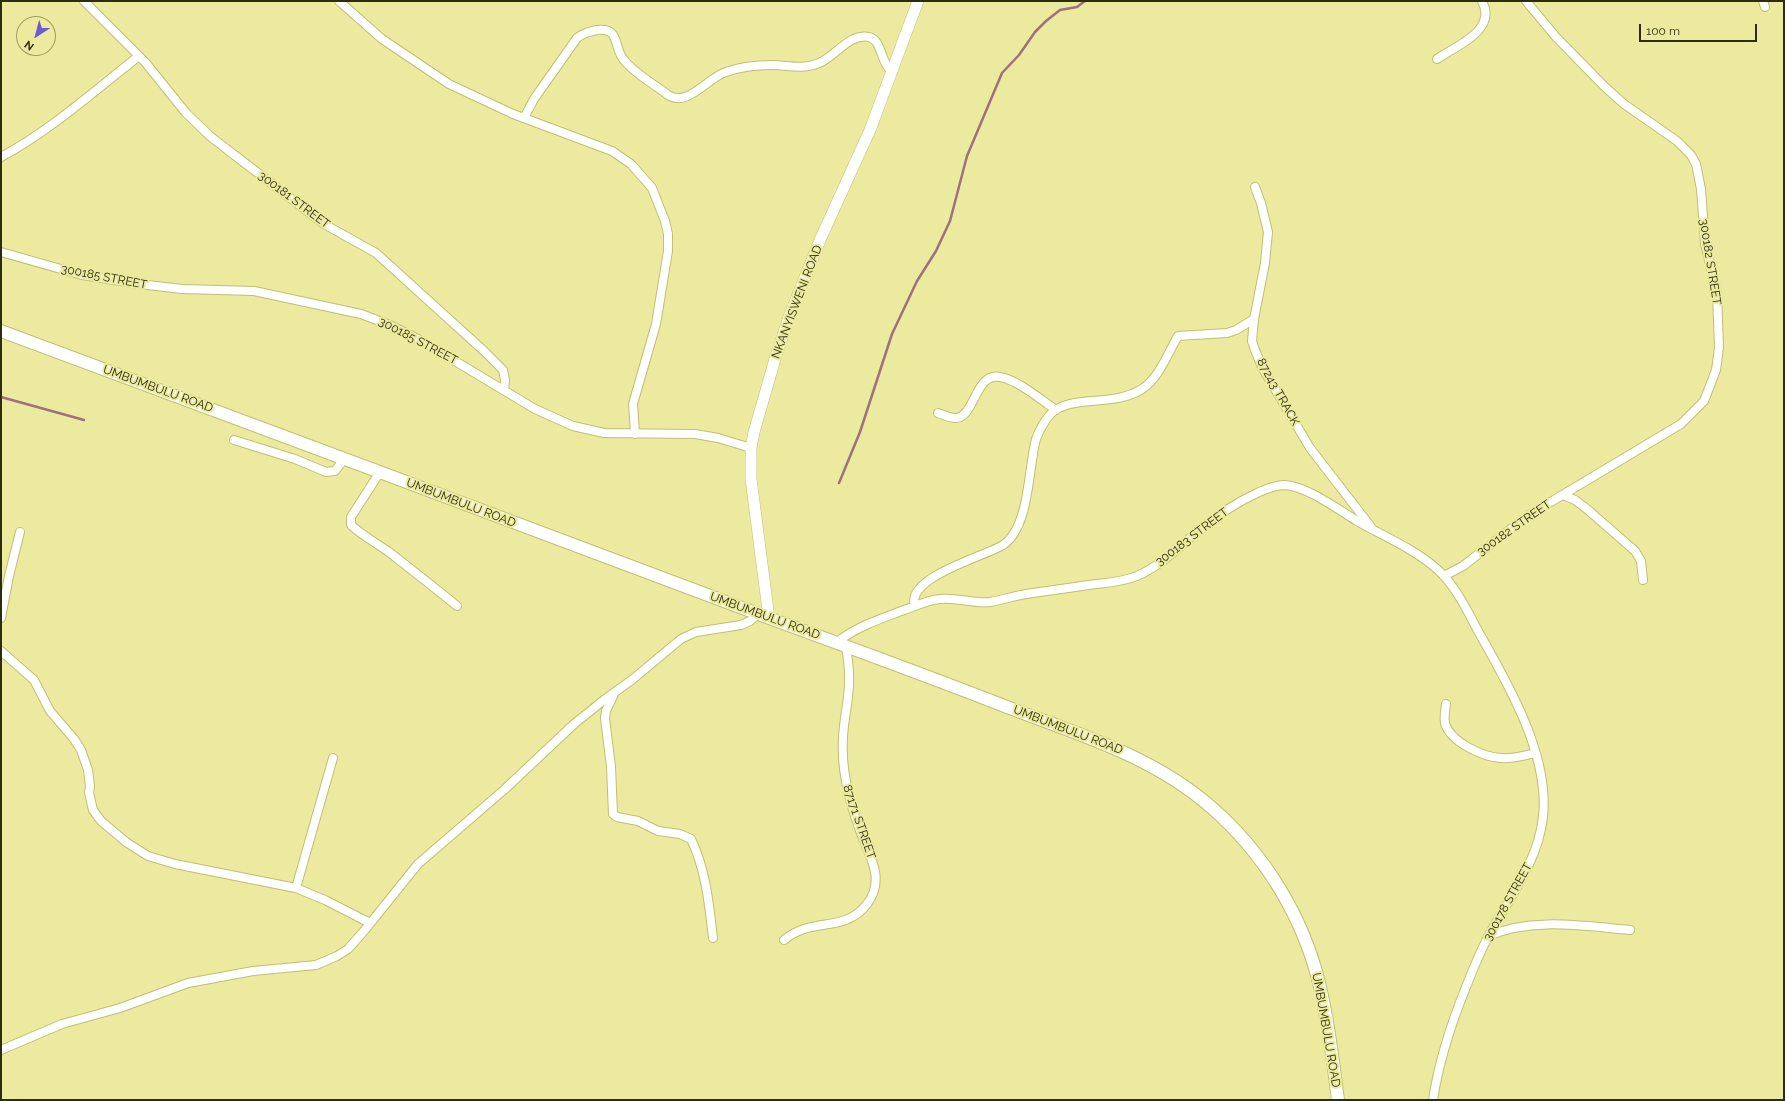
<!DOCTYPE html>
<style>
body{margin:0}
#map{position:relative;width:1785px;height:1101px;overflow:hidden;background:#ebea9e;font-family:Raleway,sans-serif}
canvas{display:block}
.frame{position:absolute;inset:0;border:2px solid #2d2c0d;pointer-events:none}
.north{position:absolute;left:16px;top:16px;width:40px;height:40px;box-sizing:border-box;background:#ebea9e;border:1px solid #9f9e64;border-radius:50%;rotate:216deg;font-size:11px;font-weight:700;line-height:16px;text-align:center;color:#2d2c0d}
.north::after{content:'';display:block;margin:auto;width:14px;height:18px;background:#7059d3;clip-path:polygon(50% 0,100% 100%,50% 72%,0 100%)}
.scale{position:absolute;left:1639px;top:24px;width:118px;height:18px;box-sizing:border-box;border:2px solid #2d2c0d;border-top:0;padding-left:5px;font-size:12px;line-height:14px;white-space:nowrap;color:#2d2c0d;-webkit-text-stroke:3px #ebea9e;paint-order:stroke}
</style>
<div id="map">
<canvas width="1785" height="1101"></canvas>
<div class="frame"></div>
<div class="north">N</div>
<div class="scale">100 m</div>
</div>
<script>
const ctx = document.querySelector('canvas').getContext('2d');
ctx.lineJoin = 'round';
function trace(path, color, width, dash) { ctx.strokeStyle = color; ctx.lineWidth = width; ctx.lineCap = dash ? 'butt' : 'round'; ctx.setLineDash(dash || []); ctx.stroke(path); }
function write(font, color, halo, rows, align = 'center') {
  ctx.font = font + ' Raleway,sans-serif'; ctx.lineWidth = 4; ctx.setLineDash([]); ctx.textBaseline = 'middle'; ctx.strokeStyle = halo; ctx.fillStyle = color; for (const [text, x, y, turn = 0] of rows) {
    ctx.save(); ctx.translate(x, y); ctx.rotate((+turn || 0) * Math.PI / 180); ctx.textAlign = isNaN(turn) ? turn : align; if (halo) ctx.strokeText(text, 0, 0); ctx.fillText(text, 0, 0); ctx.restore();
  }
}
trace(new Path2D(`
 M1,397l83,23
 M839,483l21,-51 32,-98 25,-53 19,-30 14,-30 17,-65 35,-83 17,-18 16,-23 11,-11 14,-11 17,-3 8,-6`), '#9c727e', 2.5);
const minor = new Path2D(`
 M84,1l61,61 41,51 25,24 113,87 52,29 108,98 19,19 2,10 -1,10
 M339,1l43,38 67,45 64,30 99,37 19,13 21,24 13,33 3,13v17l-12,73 -23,80 2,30
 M1763,1l2,6
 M1437,59c19,-13 61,-29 45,-58
 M524,118l10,-19 43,-61c7,-5 11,-6 20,-8 24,-3 16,18 27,30 11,14 30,24 44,35 20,13 40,-18 58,-23 14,-5 30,-7 45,-7 16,0 32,5 48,-2 16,-6 30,-30 50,-26 13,3 11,24 22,34
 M1,157c50,-27 93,-66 138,-101
 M1255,187l6,16 7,29 -3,31 -11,56 -2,22 3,9 7,17 48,81 61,79
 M1,252l81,23 57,9 43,5 72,2 107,23 29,11 30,15 115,69 38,17 31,7 91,1 23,4 33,10
 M938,413c5,2 12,5 18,5 19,-1 19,-46 44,-41 18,3 41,23 56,33
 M234,440l61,19 31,13 9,-1 9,-12
 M380,472l-29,45v8c12,11 25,18 38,27 23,18 46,36 68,54
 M1563,495l12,5 12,9 48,42 6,10 2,19
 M1444,576l19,-10 66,-51 152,-91 23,-23 12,-31 3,-22 -2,-55 -12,-49 -4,-55 -5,-25 -5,-9 -14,-14 -53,-37 -19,-17 -49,-50 -30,-36
 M915,606c-10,-29 71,-50 88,-61 27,-18 25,-77 33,-106 4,-10 11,-24 21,-30 23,-13 58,-3 85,-20 17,-11 26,-36 36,-53l49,-3 9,-3 18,-11
 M1,618l8,-42 11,-44
 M837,642c21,-16 43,-23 67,-32 12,-4 23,-10 36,-11 17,-2 33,5 50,3 12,-2 24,-6 36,-8 19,-3 37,-5 56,-8 18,-3 38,-3 55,-10 25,-11 44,-31 65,-48 16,-13 34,-25 53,-34 9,-4 18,-9 29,-9 23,1 53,24 73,36 26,15 56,27 80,48 18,16 30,41 41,62 29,51 72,124 65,186 -5,45 -33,79 -54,118 -9,17 -16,34 -23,52 -15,37 -27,73 -33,113
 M1,651l33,29 16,31 24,28 7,11 7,20 2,16 -1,7 4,17 8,11 25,21 22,14 27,8 121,24 29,12 45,23
 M614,694l-8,17 -1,7 6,49 2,47 4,3 21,4 20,10 22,3 11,5c15,31 18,65 22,99
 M1446,704c-1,6 -2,13 -1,19 5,19 38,34 56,35 11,1 23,-2 34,-5
 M296,888l37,-130
 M1488,936c44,-19 95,-10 142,-6
 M784,940c28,-24 60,-6 83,-36 18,-23 4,-46 -5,-68 -5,-14 -10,-27 -13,-41 -6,-23 -8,-45 -5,-69 2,-17 6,-34 5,-51 0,-10 -2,-20 -3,-30
 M1,1050l61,-26 58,-16 68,-25 65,-12 63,-6 21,-9 11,-7 16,-18 54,-67 87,-75 69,-65 30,-24 29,-21 48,-40 15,-7 45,-7 9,-4 8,-7`);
const tertiary = new Path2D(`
 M769,618l-18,-139v-31l3,-16 21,-73 14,-42 31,-77 50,-110 48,-129`);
const secondary = new Path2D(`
 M1,331c128,48 256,95 384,143 125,47 250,95 376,141 82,30 164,60 246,92 71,27 146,49 204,100 54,47 93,111 109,180 9,37 13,75 18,113`);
trace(minor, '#c0bf74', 10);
trace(tertiary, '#c0bf74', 12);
trace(secondary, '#c0bf74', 14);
trace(minor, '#fff', 8);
trace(tertiary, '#fff', 11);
trace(secondary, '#fff', 12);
write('12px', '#2d2c0d', '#ebea9e', [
 ["300181 STREET",294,200,37],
 ["300182 STREET",1710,262,81],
 ["300185 STREET",104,277,11],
 ["NKANYISWENI ROAD",797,302,-69],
 ["300185 STREET",418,341,28],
 ["UMBUMBULU ROAD",158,389,20],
 ["87243 TRACK",1278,392,61],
 ["UMBUMBULU ROAD",461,503,21],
 ["300182 STREET",1514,528,-35],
 ["300183 STREET",1192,537,-37],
 ["UMBUMBULU ROAD",765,616,20],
 ["UMBUMBULU ROAD",1068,730,21],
 ["87171 STREET",859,822,71],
 ["300178 STREET",1508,902,-61],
 ["UMBUMBULU ROAD",1326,1030,80]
]);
</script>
